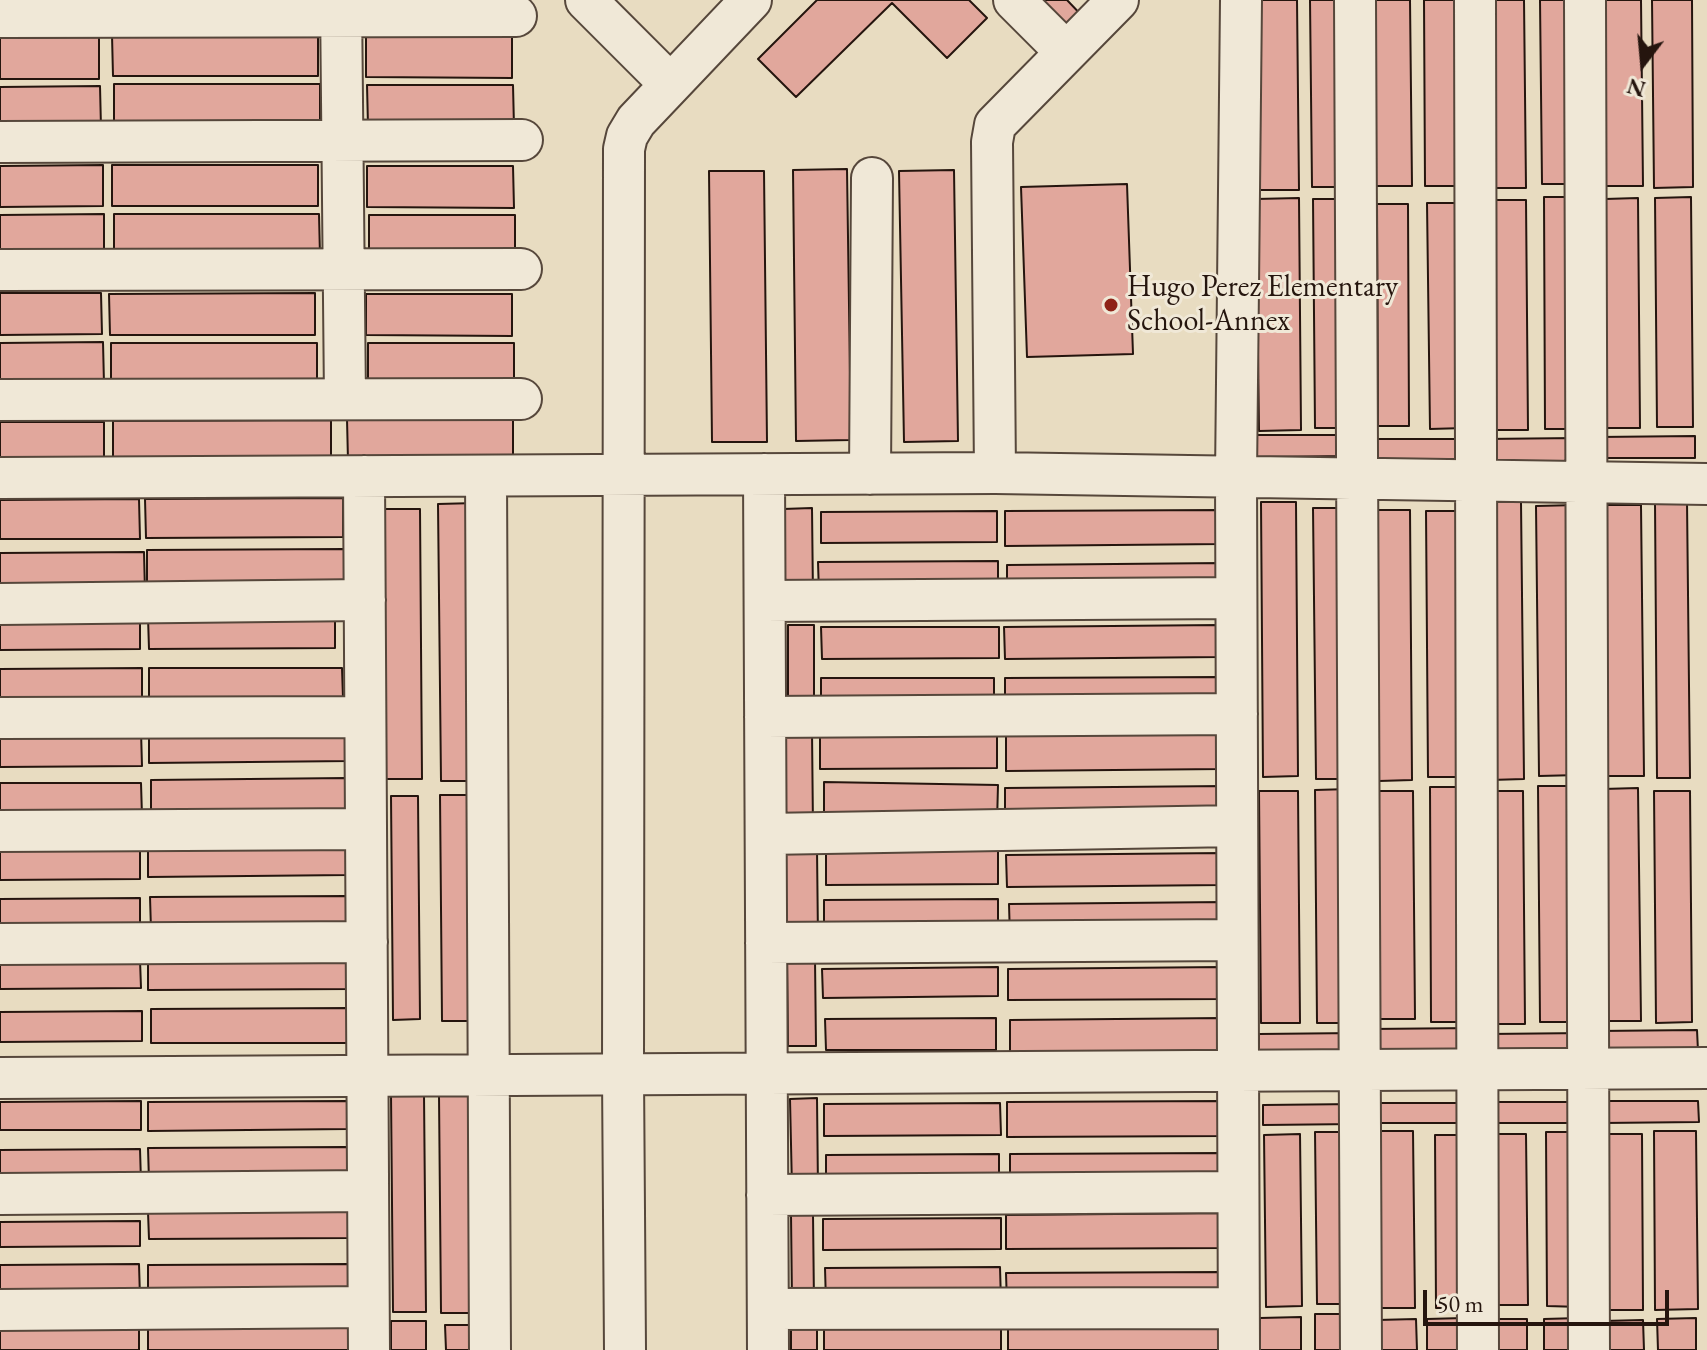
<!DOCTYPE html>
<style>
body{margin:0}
#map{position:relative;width:1707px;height:1350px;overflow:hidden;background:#e8dcc1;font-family:"EB Garamond",serif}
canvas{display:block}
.north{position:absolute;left:1603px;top:24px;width:80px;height:80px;-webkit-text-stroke:6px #f0e8d7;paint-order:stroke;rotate:196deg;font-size:22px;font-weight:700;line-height:32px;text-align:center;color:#25150e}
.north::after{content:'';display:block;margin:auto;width:28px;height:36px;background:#25150e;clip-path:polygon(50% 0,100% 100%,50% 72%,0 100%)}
.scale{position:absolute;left:1423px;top:1290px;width:246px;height:36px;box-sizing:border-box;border:4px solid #25150e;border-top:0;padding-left:10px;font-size:24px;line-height:28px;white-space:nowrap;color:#25150e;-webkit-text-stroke:6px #f0e8d7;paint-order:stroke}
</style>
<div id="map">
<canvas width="1707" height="1350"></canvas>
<div class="north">N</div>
<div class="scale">50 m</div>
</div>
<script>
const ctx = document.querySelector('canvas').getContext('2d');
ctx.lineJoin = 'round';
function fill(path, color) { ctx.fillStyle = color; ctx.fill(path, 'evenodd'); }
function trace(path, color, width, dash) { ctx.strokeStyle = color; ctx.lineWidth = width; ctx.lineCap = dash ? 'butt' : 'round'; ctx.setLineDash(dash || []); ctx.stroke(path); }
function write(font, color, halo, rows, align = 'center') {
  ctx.font = font + ' "EB Garamond",serif'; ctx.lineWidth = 6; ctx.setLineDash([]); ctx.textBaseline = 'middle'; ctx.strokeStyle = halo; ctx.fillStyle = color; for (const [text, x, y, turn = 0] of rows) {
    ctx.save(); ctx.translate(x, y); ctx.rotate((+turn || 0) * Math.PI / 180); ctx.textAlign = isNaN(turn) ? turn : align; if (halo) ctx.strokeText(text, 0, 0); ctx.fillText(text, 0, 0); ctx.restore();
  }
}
const building = new Path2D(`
 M817,0h152l18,18 -40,40 -55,-55 -96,94 -38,-38z
 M1035,0h32l19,20 -17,17z
 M1257,0h40l2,190h-40z
 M1310,0h39l2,187h-39z
 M1372,0h38l2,186h-39z
 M1424,0h43l2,186h-44z
 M1491,0h33l2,188h-34z
 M1540,0h40l1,184h-39z
 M1601,0h40l2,186h-41z
 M1652,0h40l1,187 -39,1z
 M112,35h206v41h-205z
 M366,36h146v42l-146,-1z
 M99,37v42h-99v-41z
 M114,84h206v42h-206z
 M367,85h146l1,42 -146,-1z
 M100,86l1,42h-101v-41z
 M103,165v41l-103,1v-41z
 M112,165h206v41h-206z
 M367,166h146l1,42 -147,-1z
 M847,169l4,271 -55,1 -3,-271z
 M954,170l4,271 -54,1 -5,-271z
 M709,171h55l3,271h-55z
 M1127,184l6,170 -106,3 -6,-170z
 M1544,197h34l2,232h-35z
 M1691,197l2,230h-36l-2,-229z
 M1299,198l2,232 -42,1 -3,-232z
 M1638,198l2,230h-33l-2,-229z
 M1313,199h36l2,229h-36z
 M1491,200h35l2,230h-35z
 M1427,203h35l3,225 -35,1z
 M1377,204h31l1,222h-31z
 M104,214v42h-104v-41z
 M114,214h205l1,42h-206z
 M369,215h146v42h-146z
 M0,293h101l1,41 -102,1z
 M315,293v42h-205l-1,-41z
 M366,294h146v42l-146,-1z
 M103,342l1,42h-104v-41z
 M111,343h206v41l-206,1z
 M368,343h146v42h-146z
 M513,418v42l-165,1 -1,-42z
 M331,420v41l-218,1v-41z
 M0,422h104v41h-104z
 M1256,435h96v21l-96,1z
 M1695,436v22h-97v-21z
 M1578,438l1,23 -96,1v-23z
 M1374,439h96v20h-95z
 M343,498v39l-197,1 -1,-39z
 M139,499l1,40h-140v-39z
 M1687,501l3,277h-33l-2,-276z
 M1261,502h35l2,274 -35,1z
 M1487,502h34l3,277 -34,1z
 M476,503l2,278h-37l-3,-277z
 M1577,505l2,270 -40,1 -3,-270z
 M1602,505h39l3,271h-40z
 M812,508l1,89h-29l-1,-88z
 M1313,508h36l2,271h-35z
 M384,509h36l2,270h-36z
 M1223,510v34l-218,2v-35z
 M1377,510h33l2,270 -33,1z
 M997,511v31l-176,1v-31z
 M1426,511h38l2,266h-38z
 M345,549v44l-198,1v-44z
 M144,552l1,40 -145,1v-40z
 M998,561v33h-179l-1,-32z
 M1223,563l1,33 -217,2v-33z
 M335,616v32l-186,1 -1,-32z
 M140,620v29l-140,1v-29z
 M788,625h26v81h-26z
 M1220,625l1,32 -216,2 -1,-32z
 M821,627h178v31l-177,1z
 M142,668v32l-142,1v-32z
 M149,668h193l1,30 -194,2z
 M1222,677l1,33 -218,1v-33z
 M821,678h173v27l-173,2z
 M351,728v33l-202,2v-33z
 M141,731l1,35 -142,1v-35z
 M812,731l1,97h-35l-1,-96z
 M997,732v36l-177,1v-35z
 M1223,733v36l-217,2v-36z
 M347,778v37l-196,1v-36z
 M824,782l174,3 -1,38 -173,-3z
 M0,783h141l1,33 -142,1z
 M1225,786v37l-220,1v-36z
 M1538,786h37l2,236h-37z
 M1430,787h33l2,235h-34z
 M1638,788l3,233h-36l-2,-232z
 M1350,789l3,234h-36l-2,-233z
 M1259,791h39l2,232h-39z
 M1377,791h36l2,228h-36z
 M1489,791h34l2,233h-33z
 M1654,791h36l2,231 -36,1z
 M440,795h37l2,226h-37z
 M391,796h27l2,223 -27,1z
 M349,845v30l-201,2v-31z
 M140,849v30l-140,1v-30z
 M785,849h32l1,90h-32z
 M998,850v34l-172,1v-34z
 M1224,853v32l-217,2 -1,-32z
 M346,896v33l-195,1 -1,-33z
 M140,898v31l-140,1v-31z
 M998,899v36l-174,1v-36z
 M1226,902v35l-216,1 -1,-34z
 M351,956l1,33 -204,1v-33z
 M787,959h28l1,87h-28z
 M0,960h140l1,28 -141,1z
 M998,967v29l-175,2 -1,-29z
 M1224,967v32l-216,1v-31z
 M351,1008l1,35h-201v-34z
 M142,1011v30l-142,1v-30z
 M996,1018v32h-170l-1,-31z
 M1223,1018l1,36 -214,1v-35z
 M1474,1028v22h-104v-21z
 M1697,1030l1,21h-100v-20z
 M1356,1033l1,20 -98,1v-20z
 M1586,1033v16l-98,1v-16z
 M391,1094h33l2,218h-33z
 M439,1095h39l2,218h-39z
 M817,1098l1,91h-26l-2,-90z
 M141,1101v29h-141v-28z
 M348,1101v28l-200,2v-29z
 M1224,1101l1,35 -218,1v-35z
 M1603,1101h95l1,21 -96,1z
 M1485,1102h98v21h-97z
 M1000,1103l1,32 -177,1v-32z
 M1375,1103h97v20h-96z
 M1357,1104v20l-94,1v-20z
 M1378,1131h35l2,177h-36z
 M1654,1131h42l2,178 -43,1z
 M1315,1132h39l2,172h-39z
 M1546,1132h34l1,175 -34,-1z
 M1300,1134l2,172 -36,1 -2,-172z
 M1493,1134h33l2,171h-34z
 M1605,1134h37l1,176h-37z
 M1435,1135h29l2,173h-30z
 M347,1147l1,33 -199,1 -1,-33z
 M140,1149l1,33 -141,1v-33z
 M1224,1153v36l-214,1v-36z
 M999,1154v33l-173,1v-33z
 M349,1211v27l-200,1 -1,-27z
 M1225,1213v35l-219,1v-34z
 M791,1214h22l1,89h-22z
 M1001,1218v31l-178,1v-31z
 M140,1221v25l-140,1v-25z
 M139,1264l1,34h-140v-33z
 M351,1264v34l-203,1v-34z
 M1000,1267l1,35 -175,1 -1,-35z
 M1223,1272v32l-216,1 -1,-32z
 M1315,1314h38v36h-38z
 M1301,1317v33h-41v-32z
 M1464,1318v32h-37v-31z
 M1580,1318l1,32h-37v-31z
 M1696,1318v32h-38l-1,-31z
 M1416,1319l1,31h-40v-30z
 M1493,1319h34v31h-34z
 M1643,1320l1,30h-41v-29z
 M0,1321h139v29h-139z
 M351,1321v29h-203v-28z
 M391,1321h35v29h-35z
 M445,1325h34v25h-33z
 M791,1327h26v23h-26z
 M1224,1328v22h-216v-21z
 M824,1329h177v21h-177z`);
fill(building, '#e1a79c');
trace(building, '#25150e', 2);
const minor = new Path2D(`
 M341,0l4,399
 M586,0l83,83
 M1014,0l52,52
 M1355,0l6,1350
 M1475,0l3,1350
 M1585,0l4,1350
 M0,17l516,-1
 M0,142l522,-2
 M0,270l521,-1
 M0,400l521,-1
 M995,473l-3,-331 3,-17 123,-125
 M764,474l4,876
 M870,474l2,-296
 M364,476l5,874
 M486,476l4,874
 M0,478l995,-5 712,11
 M765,601l471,-3
 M0,604l365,-4
 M765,717l472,-3
 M0,718l365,-1
 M0,831l366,-2
 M766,834l471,-8
 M766,943l471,-3
 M0,944l367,-2
 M0,1078l1707,-10
 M0,1194l368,-3
 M767,1195l471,-3
 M768,1309l470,-1
 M0,1310l368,-3
 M625,1350l-2,-276 1,-925 3,-13 9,-15 115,-121
 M1239,1350l-3,-873 5,-477`);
trace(minor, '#56473b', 44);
trace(minor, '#f0e8d7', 40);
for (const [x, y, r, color] of [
 [1111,305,8,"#8f2418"]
]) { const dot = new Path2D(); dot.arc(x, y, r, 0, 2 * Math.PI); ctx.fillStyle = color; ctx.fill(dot); trace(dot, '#f0e8d7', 3); }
write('30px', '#25150e', '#f0e8d7', [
 ["Hugo Perez Elementary",1127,288],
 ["School-Annex",1127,322]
], 'left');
</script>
